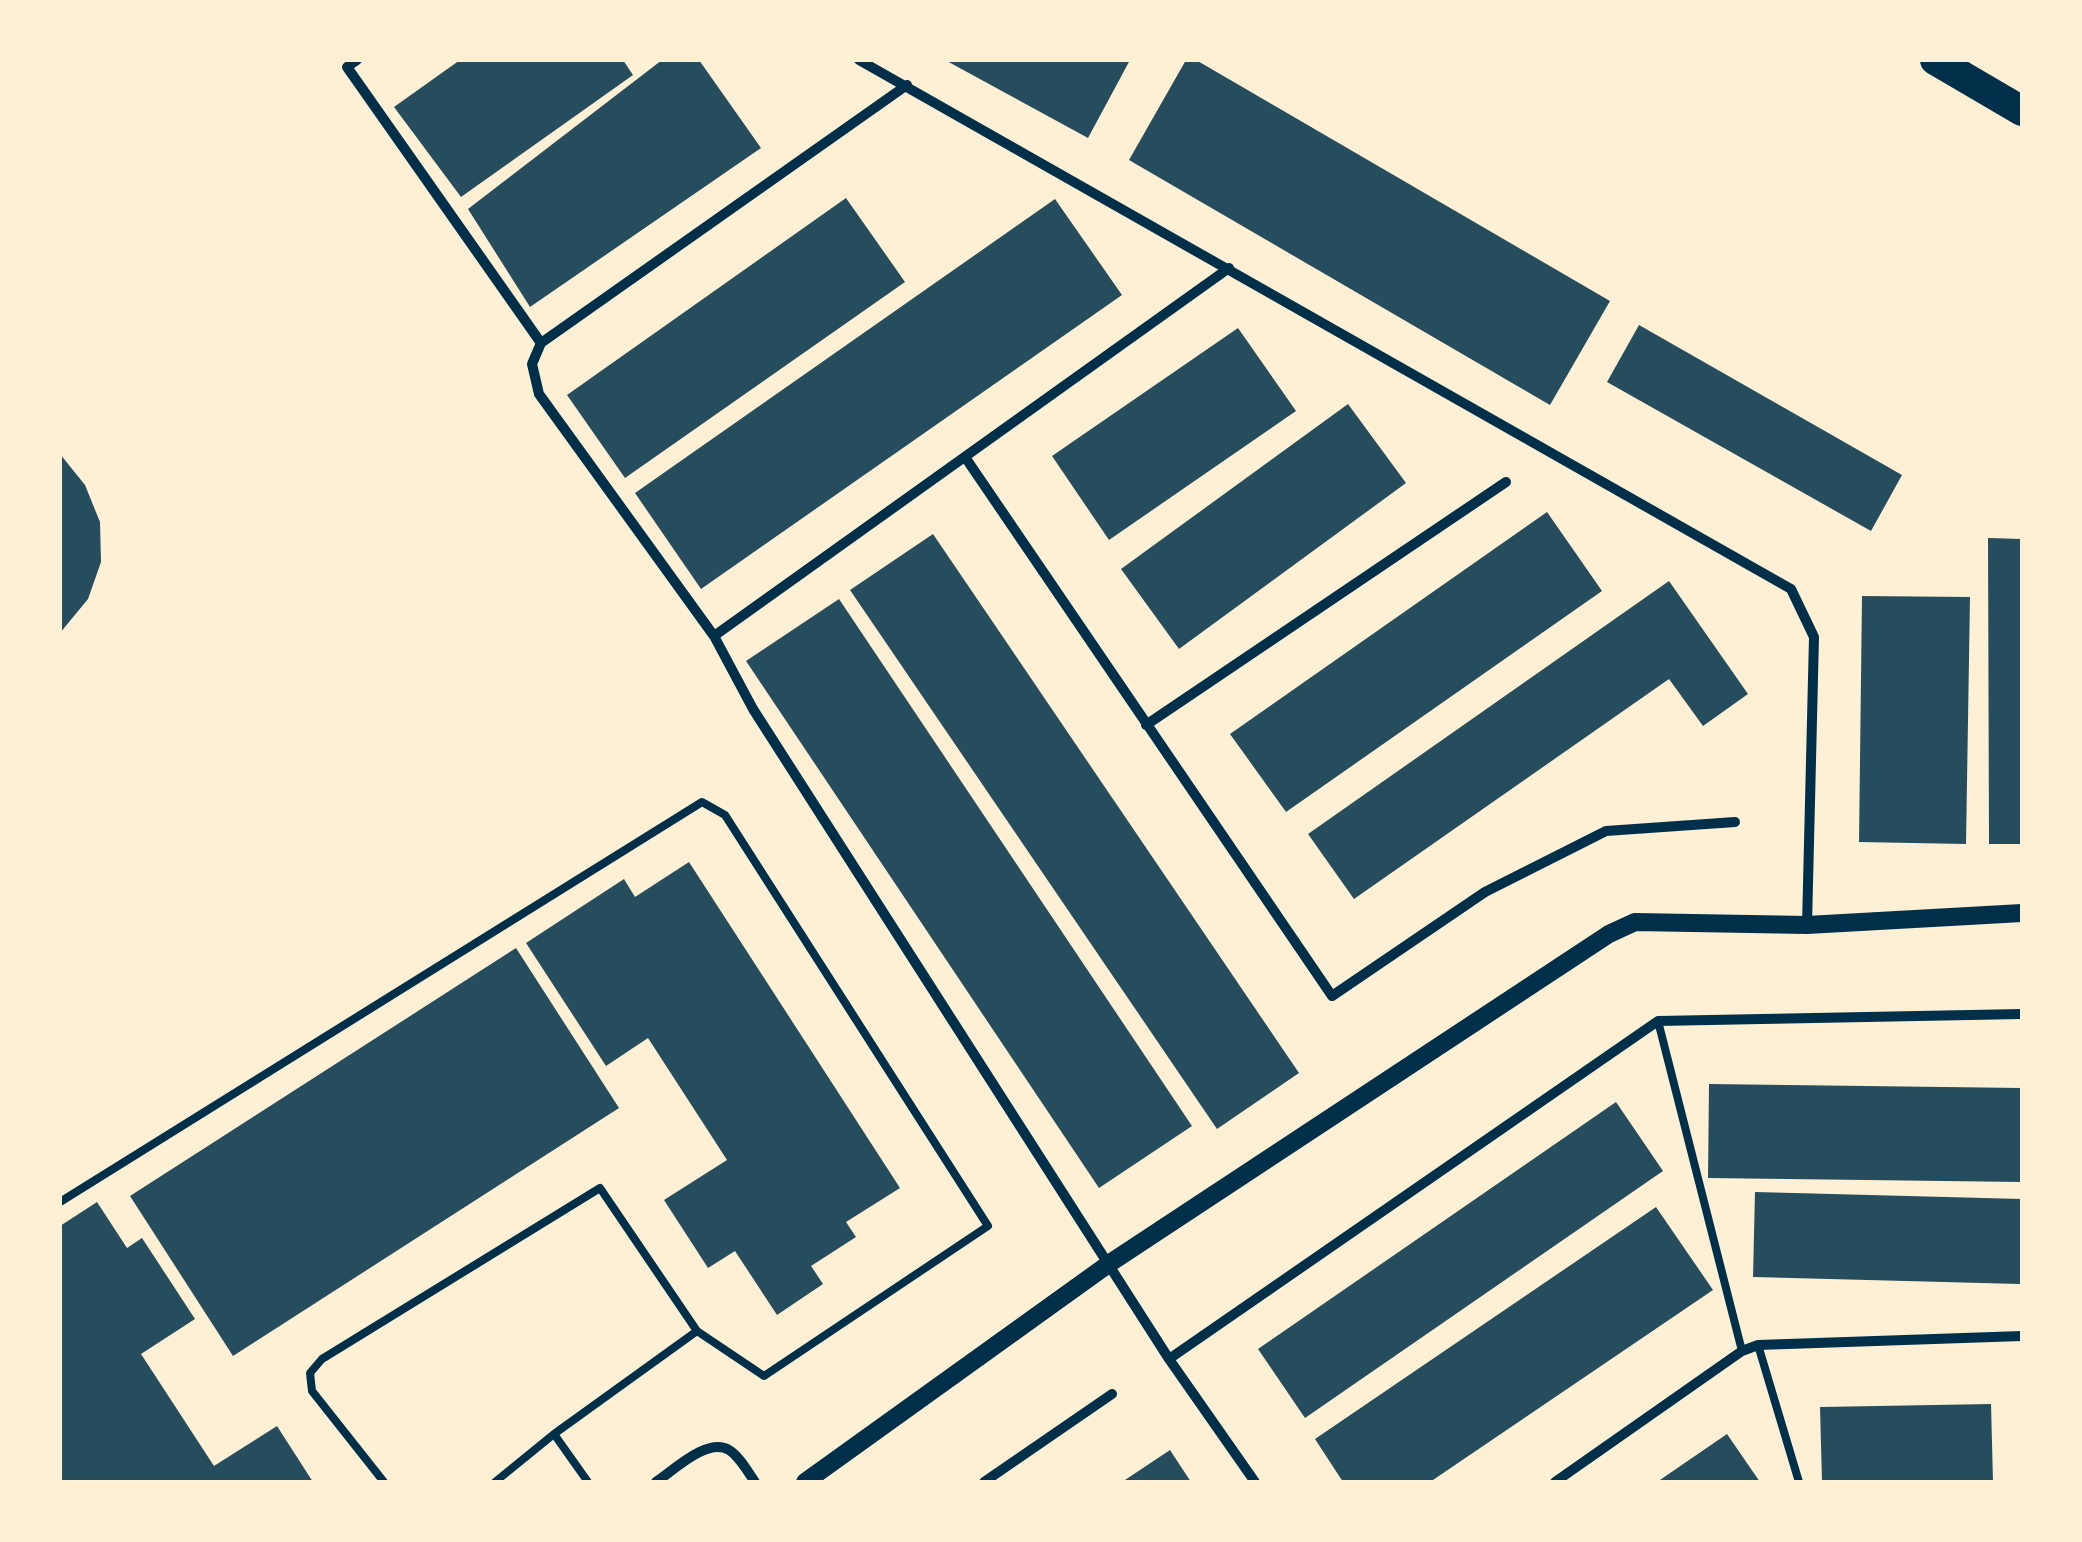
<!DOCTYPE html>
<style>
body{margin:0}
#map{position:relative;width:2082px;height:1542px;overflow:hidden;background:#fdf0d5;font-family:Georgia,serif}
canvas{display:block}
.frame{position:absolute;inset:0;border:62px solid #fdf0d5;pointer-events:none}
</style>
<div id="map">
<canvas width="2082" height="1542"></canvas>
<div class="frame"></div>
</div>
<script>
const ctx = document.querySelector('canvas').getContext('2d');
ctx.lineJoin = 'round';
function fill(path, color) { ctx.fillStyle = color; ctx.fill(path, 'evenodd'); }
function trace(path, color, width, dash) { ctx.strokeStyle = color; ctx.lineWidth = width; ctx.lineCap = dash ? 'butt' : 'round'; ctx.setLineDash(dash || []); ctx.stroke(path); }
fill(new Path2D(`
 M460,60h163l10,15 -172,122 -67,-90z
 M662,60h37l62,88 -231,159 -62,-98z
 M945,60h185l-42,78z
 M1186,60h10l414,241 -60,104 -421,-245z
 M846,198l59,84 -280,196 -58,-83z
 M1055,199l67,96 -421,294 -66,-96z
 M1639,325l263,150 -31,56 -264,-149z
 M1238,328l58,83 -187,129 -57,-84z
 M1348,404l58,79 -227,166 -58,-80z
 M60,454l25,31 15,37 1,40 -13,37 -28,34z
 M1547,512l55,79 -316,221 -56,-78z
 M933,534l366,539 -82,56 -367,-539z
 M1988,538l34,1v305h-33z
 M1669,581l79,113 -45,32 -34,-47 -315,220 -46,-65z
 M1862,596l108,1 -4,247 -107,-2z
 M839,599l353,527 -93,62 -353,-527z
 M689,862l211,326 -54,34 10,15 -45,29 12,18 -46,31 -42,-64 -27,17 -44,-68 63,-40 -79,-122 -42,28 -80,-123 98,-64 11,18z
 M516,948l103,160 -386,248 -103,-160z
 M1709,1084l313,4v94l-314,-4z
 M1616,1102l47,69 -358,247 -47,-69z
 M1755,1192l267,7 -2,85 -267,-7z
 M97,1202l30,46 15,-10 53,81 -54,35 73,112 63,-40 36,56h-253v-256z
 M1656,1207l57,83 -283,192h-87l-28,-43z
 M1991,1404l2,78h-171l-2,-75z
 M1727,1434l33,48h-103z
 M1170,1450l21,32h-69z`), '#264d5e');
trace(new Path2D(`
 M1658,1021l84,330
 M60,1202l642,-400 23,13 263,411 -224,150 -67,-45 -143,103 -59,48
 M1758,1345l41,137
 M554,1434l34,48
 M384,1482l-72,-91 -2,-18 12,-14 278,-171 97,143`), '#003049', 8);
trace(new Path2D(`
 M357,60l-10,7 194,276
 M859,60l932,529 23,48 -7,288
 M1229,268l-515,368 39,73 416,650 86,123
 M965,457l367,539 153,-104 121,-61 129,-9
 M714,636l-175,-242 -7,-30 9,-21 366,-258
 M1146,725l360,-243
 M1169,1359l489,-338 364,-7
 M656,1482c17,-11 51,-45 73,-32 10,6 19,22 26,32
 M984,1482l128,-88
 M1555,1482l187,-131 16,-6 264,-9`), '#003049', 10);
trace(new Path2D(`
 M805,1482l305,-219 499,-329 26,-12 172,3 215,-12`), '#003049', 18);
trace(new Path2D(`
 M1935,60l87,51`), '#003049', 30);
</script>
